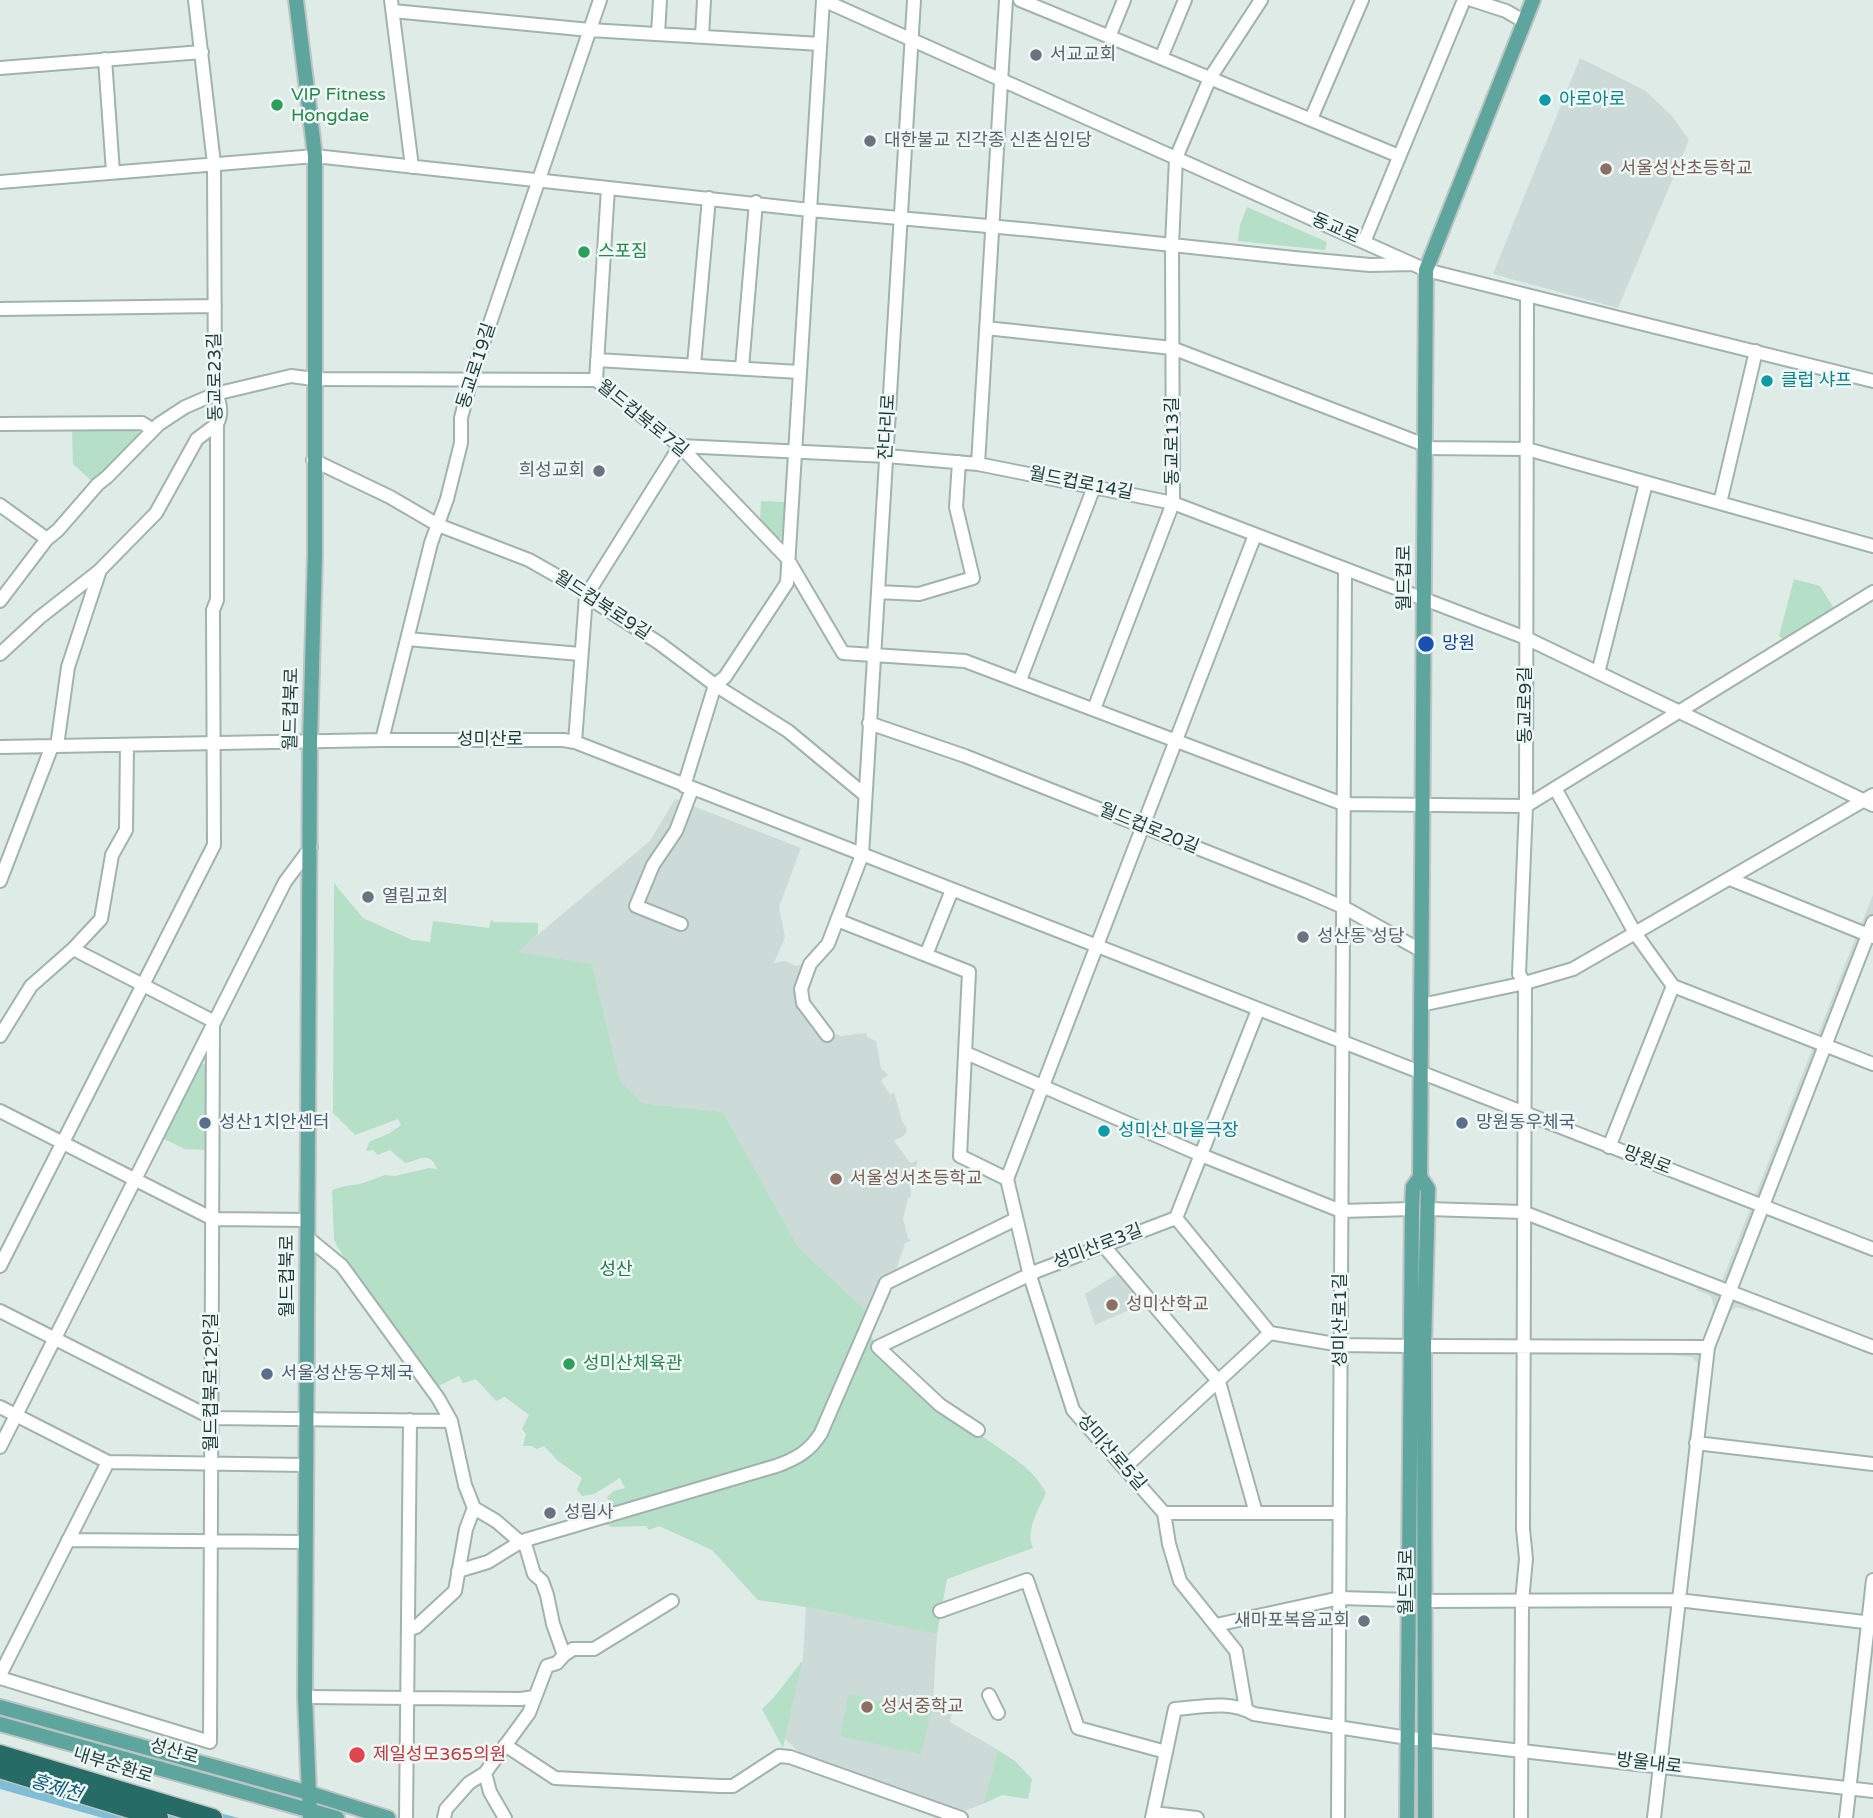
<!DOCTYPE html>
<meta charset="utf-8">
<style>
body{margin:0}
canvas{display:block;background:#deebe7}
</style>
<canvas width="1873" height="1818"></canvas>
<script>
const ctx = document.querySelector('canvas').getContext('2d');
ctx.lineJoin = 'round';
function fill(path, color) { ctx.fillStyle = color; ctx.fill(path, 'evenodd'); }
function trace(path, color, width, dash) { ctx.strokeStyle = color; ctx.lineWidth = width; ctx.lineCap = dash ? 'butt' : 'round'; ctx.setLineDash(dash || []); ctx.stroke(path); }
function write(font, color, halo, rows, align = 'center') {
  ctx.font = font + ' "Varela Round","Noto Sans KR",sans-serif'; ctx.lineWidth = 5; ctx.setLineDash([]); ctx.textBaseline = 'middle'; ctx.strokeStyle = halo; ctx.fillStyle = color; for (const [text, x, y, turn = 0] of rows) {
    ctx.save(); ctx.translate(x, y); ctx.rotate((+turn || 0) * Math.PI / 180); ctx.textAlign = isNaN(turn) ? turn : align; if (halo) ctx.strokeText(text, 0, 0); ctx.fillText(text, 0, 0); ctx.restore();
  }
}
fill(new Path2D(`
 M1580,58l66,33 26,25 17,24 -71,168 -125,-34z
 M675,799l126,49 -22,59 6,30 -11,26 11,-2 11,5 12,-3 -12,25 26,47 13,1 2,-2 3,2 26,-3 1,4 9,4 5,27 7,7 -7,5 9,15 4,-3 8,29 5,8 -2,6 -11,6 16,22 8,-3 -8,26 1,11 -3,1 -5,21 5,19 3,3 -6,2 -10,30 -28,39 -69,-65 -75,-135 -81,-9 -22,-22 -28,-117 -75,-12 133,-111z
 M1873,895v34l-91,244 -46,114 4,7 17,5 -3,13 -17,-5 -8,5 -14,37 -12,92 -15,-1 10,-76 -6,-7 -22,-2 2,-16 31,2 11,-34 -3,-11 -15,-6 5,-13 14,6 7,-2 133,-342 -2,-7 10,-12z
 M1120,1272l23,27 -16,12 -32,14 -10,-31z
 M806,1607l131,27 -4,68 19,11 -2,9 48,28 -15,54 -19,7 -162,-56 -17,-16 18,-79z`), '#ccdbd7');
fill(new Path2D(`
 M1247,207l80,35 -2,8 -87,-9 2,-16z
 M138,429l3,8 -46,47 -22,-20 -1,-34z
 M761,501l25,1 -2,35 -8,3 -16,-17z
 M1794,579l26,7 15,24 -49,31 -7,-5z
 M334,883l29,35 49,22 18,2 3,-21 56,7 2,-8 3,2 44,1v11l-20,18 74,12 28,117 22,22 81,9 75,135 69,65 2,19 6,14c34,29 68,59 103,88 24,19 53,31 68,60 -7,15 -21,38 -13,55l-86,31 -10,55 -131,-27 -48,-7 -46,-50 -53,-24 -10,4 -3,-4 -34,1 -24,-12 25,-9 -6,-8 6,-7 12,-3 -5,-10 -26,16 -12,2 -5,-6 5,-12 -24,-17 -14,-15 -7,3 -5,-3h-9l3,-12 -4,-5 7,-14 -24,-18 -9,4 -20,-22 -13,4 -4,-7 -23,11 -40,-60 -48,-62 -14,-25 -2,-50 13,-4 15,-2 25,-9 10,1 34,-8 8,1c-7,-19 -17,-9 -32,-6l-15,-13 -12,5 -5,-5 -7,1 3,-9 21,-9 11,-8 -3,-6 -43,16 -22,-22z
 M200,1063l8,2v85l-23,-1 -23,-11z
 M803,1660l-18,79 -2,9 -21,-39 13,-13z
 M849,1694l82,18 -10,42 -81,-18z
 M998,1750l17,11 17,18 -4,20 -26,-4 -19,9z`), '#b5dfc6');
fill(new Path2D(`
 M0,1757l239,61h-136l-103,-29z`), '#80bdd6');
const minor = new Path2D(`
 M391,0l21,167
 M823,0l603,270 447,111
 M1020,0l379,156
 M1472,0l34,11 19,11
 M393,11l197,19 230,14
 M658,34l2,-34
 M702,36l2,-36
 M1109,37l15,-37
 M1161,58l24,-58
 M105,59l8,113
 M0,68l202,-16
 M1311,119l51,-119
 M0,182l315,-26 495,54 222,20 262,28 76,7 42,-1
 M1364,242l100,-242
 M0,309l215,-3
 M986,328l186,20 253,97
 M597,360l202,12
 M694,365l15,-167
 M742,368l14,-166
 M596,380l12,-192
 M0,424l142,-1 11,7
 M680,446l207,10 91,8 195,39 353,135 347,167
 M1425,448l102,1 346,97
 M313,460l77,37 48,28 91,35 51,29 6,7 73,47 56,42 73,46 77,64
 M978,464l28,-464
 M1720,503l36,-152
 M0,505l47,34
 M1255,535l-248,644 23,97 43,134 91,103h176
 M878,592l41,2 54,-16 -17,-71 3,-45
 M0,601l47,-62 11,-9 40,-46 9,-7 52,-53 26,-17 30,-13 76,-18 23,3 282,1 84,66 107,112 56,95 122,8 378,143 183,2 347,-214
 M407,639l173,15
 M0,654l39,-36 60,-47
 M1598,673l48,-190
 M1020,680l74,-193
 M1094,709l79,-206 -1,-258 4,-87 34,-80 51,-78
 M869,723l96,33 341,135 39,17 77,43
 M382,740l49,-197 16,-44 14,-56v-25l10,-39 129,-379
 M575,742l11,-146 94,-150
 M57,746l11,-79 32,-97 56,-57 41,-74 20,-15
 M0,747l382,-7h181l12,2 1298,507
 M684,786l31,-101 10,-8 62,-94 36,-583
 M1555,788l80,145 38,53 -64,161
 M1730,879l143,58
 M0,881l52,-135
 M837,920l132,52 -9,184 47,23
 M681,924l-45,-18 17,-41 23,-34 16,-42
 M73,949l140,72
 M926,955l26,-65
 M1673,986l200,78
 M1421,1005l104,-22 48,-14 300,-174
 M827,1035l-24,-32 -2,-14 9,-25 18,-20 34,-89 52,-855
 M0,1036l31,-50 42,-37 28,-30 11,-64 14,-25 1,-85
 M966,1053l235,102 140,56 71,-2
 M0,1111l213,108 95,1
 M1428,1209l95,3 350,135
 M1176,1218l94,115
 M308,1238l34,28 96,132 13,23 14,64 9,23 -8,21 -11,62 -39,36 -8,3
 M1103,1245l116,137 37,131
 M0,1266l214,-421 -1,-235 4,-10v-176c5,-9 4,-22 -2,-30l-1,-230 -19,-164
 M0,1311l212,107 239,3
 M1424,1346l284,1
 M0,1407l108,55 198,3
 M978,1430l-38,-25 -62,-58 159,-76 139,-53 82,-208
 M1696,1443l177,21
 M0,1447l285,-565 26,-35
 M1124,1468l146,-135 71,12 69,1
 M1164,1513l5,31 11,37 56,70 10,58
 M68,1540l238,2
 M458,1571l30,-9 34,-21 254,-75c20,-7 34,-15 45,-33l65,-150 130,-64
 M1426,1601l252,-1 195,23
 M940,1611l87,-31 51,148 88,24
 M1216,1625l124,-27 68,2
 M564,1655l9,-6h21l78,-48
 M0,1675l108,-213
 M0,1678l210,64 3,-721
 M989,1695l9,18
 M305,1697l216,2 13,-2
 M505,1745l50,33 165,8h13l46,-30 11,1 171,61
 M485,1773l5,19 15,26
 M1153,1813l44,5
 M406,1818l4,-398
 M444,1818l2,-9 23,-26 16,-10 44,-60 18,-47 10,-3 7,-8 -11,-31 -6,-29 -5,-14 -8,-7 -8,-27 -30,-26 -22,-13
 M1152,1818l23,-109c27,-2 55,-9 79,5l154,24 465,53
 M1338,1818l7,-1249
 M1521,1818l1,-217 4,-42 -3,-30 2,-546 -6,-9 7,-168 1,-511
 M1654,1818l54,-471 165,-425
 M1846,1818l27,-238`);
const major = new Path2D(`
 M296,0l19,156v397l-5,189 -5,955 5,121
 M0,1707l309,86 79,25
 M0,1724l337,94
 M1407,1818l5,-609 1,-22 7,-10
 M1425,1818l-1,-472 4,-157 -8,-12 6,-907 107,-270`);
const highway = new Path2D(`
 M0,1754l213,64
 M0,1769l159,49`);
trace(minor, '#a1b3af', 16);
trace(major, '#bcc5c4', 18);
trace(highway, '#bcc5c4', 21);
trace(minor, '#fff', 12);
trace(major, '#5ea59d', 14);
trace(highway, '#276b67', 18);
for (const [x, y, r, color] of [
 [1036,55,7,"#6b7280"],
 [1545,100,7,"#0f9aa8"],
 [277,105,7,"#2e9e5b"],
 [870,141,7,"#6b7280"],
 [1606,169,7,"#8d6e63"],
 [584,252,7,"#2e9e5b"],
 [1767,381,7,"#0f9aa8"],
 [599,471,7,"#6b7280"],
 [1426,644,9,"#1a4fb4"],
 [368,897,7,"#6b7280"],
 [1303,937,7,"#6b7280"],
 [205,1123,7,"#5c6f8a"],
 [1462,1123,7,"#5c6f8a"],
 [1104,1131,7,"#0f9aa8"],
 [836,1179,7,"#8d6e63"],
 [1112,1305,7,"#8d6e63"],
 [569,1364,7,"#2e9e5b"],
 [267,1374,7,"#5c6f8a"],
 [550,1513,7,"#6b7280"],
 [1364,1621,7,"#6b7280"],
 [867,1707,7,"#8d6e63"],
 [357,1755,9,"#e0444e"]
]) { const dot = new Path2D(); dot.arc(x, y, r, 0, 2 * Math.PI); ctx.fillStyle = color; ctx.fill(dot); trace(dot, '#eff8f5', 2.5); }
write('18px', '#5b616d', '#eff8f5', [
 ["서교교회",1050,55],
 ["대한불교 진각종 신촌심인당",884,141],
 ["희성교회",585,471,"right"],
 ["열림교회",382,897],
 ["성산동 성당",1317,937],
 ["성림사",564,1513],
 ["새마포복음교회",1350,1621,"right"]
], 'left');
write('18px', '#27864d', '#eff8f5', [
 ["VIP Fitness",291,95],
 ["Hongdae",291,116],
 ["스포짐",598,252],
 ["성미산체육관",583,1364]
], 'left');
write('18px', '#0d838f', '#eff8f5', [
 ["아로아로",1559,100],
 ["클럽 샤프",1781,381],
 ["성미산 마을극장",1118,1131]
], 'left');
write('18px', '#785e54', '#eff8f5', [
 ["서울성산초등학교",1620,169],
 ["서울성서초등학교",850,1179],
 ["성미산학교",1126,1305],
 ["성서중학교",881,1707]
], 'left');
write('18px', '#1e3d39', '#eff8f5', [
 ["동교로",1335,229,24],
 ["동교로19길",477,366,-72],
 ["동교로23길",216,377,-91],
 ["월드컵북로7길",642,419,39],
 ["잔다리로",888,427,-87],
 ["동교로13길",1173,441,-90],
 ["월드컵로14길",1081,484,11],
 ["월드컵로",1405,578,-90],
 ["월드컵북로9길",602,606,33],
 ["동교로9길",1526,705,-90],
 ["월드컵북로",292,709,-89],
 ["성미산로",490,740],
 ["월드컵로20길",1149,829,22],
 ["망원로",1647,1161,21],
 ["성미산로3길",1098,1247,-21],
 ["월드컵북로",288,1276,-90],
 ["성미산로1길",1341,1320,-90],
 ["월드컵북로12안길",212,1382,-90],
 ["성미산로5길",1111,1453,49],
 ["월드컵로",1407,1582,-90],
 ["성산로",174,1752,16],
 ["방울내로",1649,1764,7],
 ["내부순환로",113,1766,17]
]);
write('18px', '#164399', '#eff8f5', [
 ["망원",1442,644]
], 'left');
write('18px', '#4e5e75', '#eff8f5', [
 ["성산1치안센터",219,1123],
 ["망원동우체국",1476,1123],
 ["서울성산동우체국",281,1374]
], 'left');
write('18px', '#257750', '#eff8f5', [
 ["성산",616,1270]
]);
write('18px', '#be3a42', '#eff8f5', [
 ["제일성모365의원",373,1755]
], 'left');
write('italic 19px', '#135c7e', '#eff8f5', [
 ["홍제천",56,1789,17]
]);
</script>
